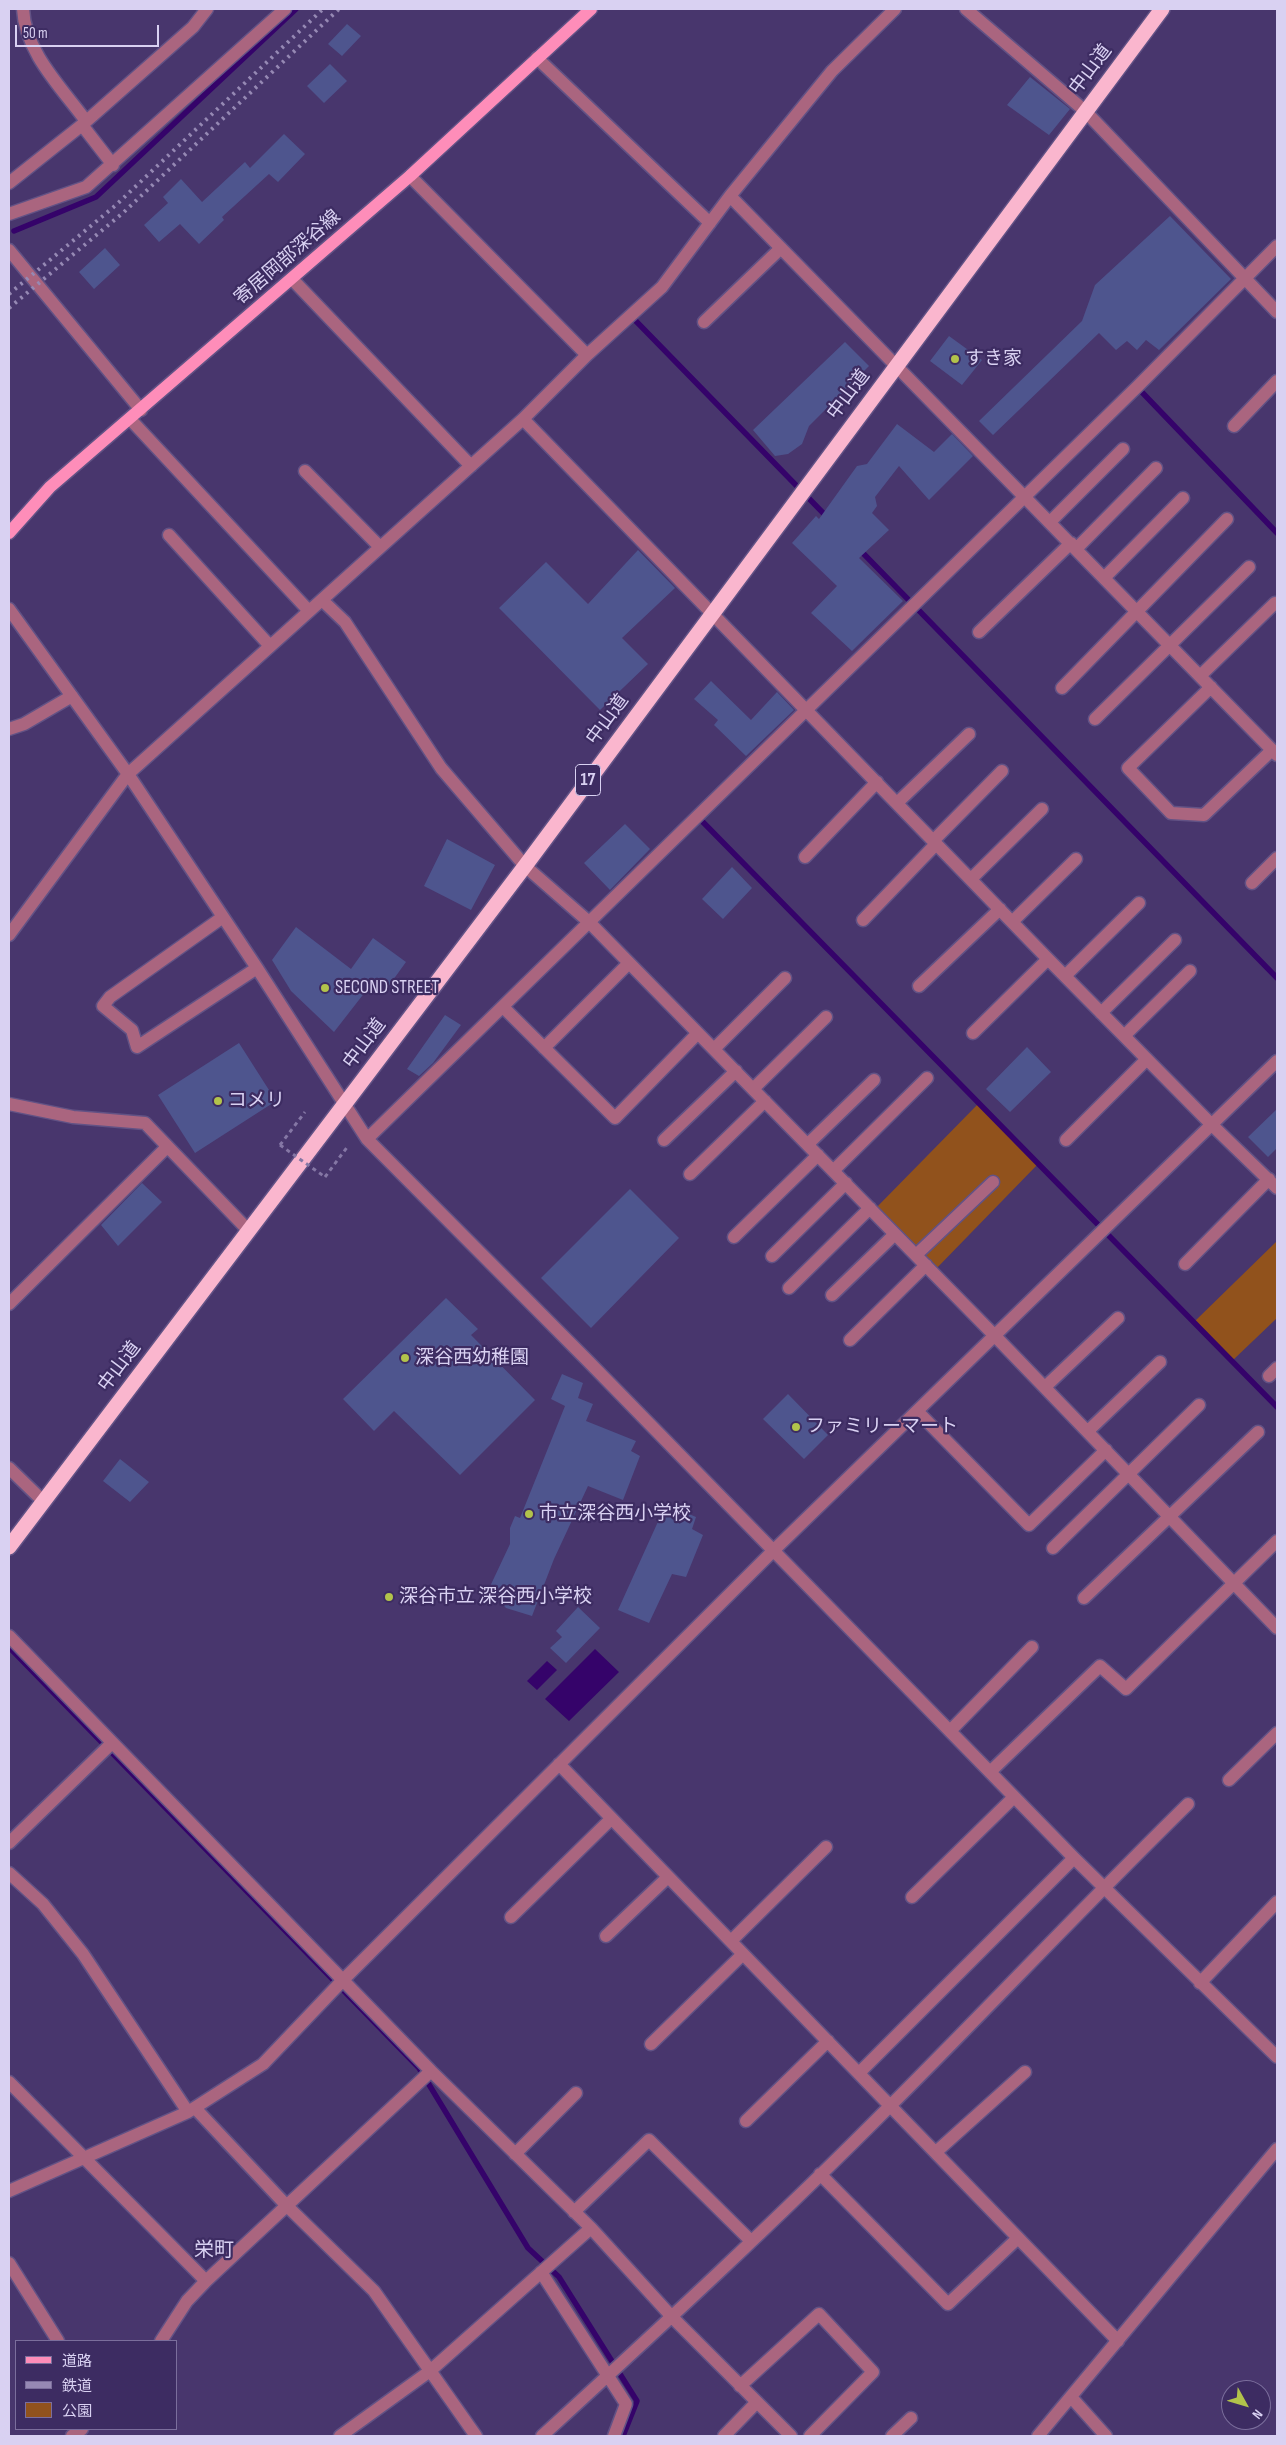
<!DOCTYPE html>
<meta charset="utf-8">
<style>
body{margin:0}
#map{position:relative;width:1286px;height:2445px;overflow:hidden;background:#48366d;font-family:"Sofia Sans Condensed","Noto Sans JP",sans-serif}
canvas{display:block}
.frame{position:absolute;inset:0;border:10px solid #d9d1f2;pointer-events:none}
.legend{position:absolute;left:15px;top:2340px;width:162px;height:90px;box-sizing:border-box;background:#3d2c62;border:1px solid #7b6e9c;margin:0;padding:6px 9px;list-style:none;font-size:15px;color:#d9d1f2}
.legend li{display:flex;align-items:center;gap:10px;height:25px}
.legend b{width:25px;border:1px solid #7b6e9c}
.north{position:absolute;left:1221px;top:2380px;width:50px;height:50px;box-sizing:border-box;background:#3d2c62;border:1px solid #7b6e9c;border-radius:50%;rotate:129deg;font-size:14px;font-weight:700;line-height:20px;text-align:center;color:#d9d1f2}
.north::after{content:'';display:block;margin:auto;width:18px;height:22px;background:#b2c34b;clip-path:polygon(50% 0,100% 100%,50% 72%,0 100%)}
.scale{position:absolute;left:15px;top:25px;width:144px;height:22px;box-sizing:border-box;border:2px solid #d9d1f2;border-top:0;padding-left:6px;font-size:15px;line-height:18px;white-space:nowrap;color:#d9d1f2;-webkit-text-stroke:4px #3d2c62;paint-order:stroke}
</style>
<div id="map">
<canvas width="1286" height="2445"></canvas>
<div class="frame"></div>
<ul class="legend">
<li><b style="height:6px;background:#fe8db9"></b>道路</li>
<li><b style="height:6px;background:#9689b4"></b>鉄道</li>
<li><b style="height:14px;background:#91521c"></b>公園</li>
</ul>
<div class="north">N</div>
<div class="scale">50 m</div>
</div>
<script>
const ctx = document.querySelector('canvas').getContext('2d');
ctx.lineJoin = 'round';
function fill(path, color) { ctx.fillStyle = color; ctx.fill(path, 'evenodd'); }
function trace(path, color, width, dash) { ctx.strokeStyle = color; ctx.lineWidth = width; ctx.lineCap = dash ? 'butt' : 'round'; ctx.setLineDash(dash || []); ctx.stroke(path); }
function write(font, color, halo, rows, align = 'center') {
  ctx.font = font + ' "Sofia Sans Condensed","Noto Sans JP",sans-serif'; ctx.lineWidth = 4.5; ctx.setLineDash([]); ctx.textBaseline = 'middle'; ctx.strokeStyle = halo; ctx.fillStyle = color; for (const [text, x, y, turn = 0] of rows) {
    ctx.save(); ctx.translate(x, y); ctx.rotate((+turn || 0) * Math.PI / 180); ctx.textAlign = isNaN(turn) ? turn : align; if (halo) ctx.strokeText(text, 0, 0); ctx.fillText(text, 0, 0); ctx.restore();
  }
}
fill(new Path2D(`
 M979,1103l59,61 -105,108 -60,-61z
 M1277,1241v77l-45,43 -38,-39z`), '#91521c');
fill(new Path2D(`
 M595,1649l24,23 -50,49 -24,-22z
 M547,1661l10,9 -20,20 -10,-9z`), '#35036a');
trace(new Path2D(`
 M14,231l82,-34 200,-188
 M630,315l198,203
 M1137,387l140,146
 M859,549l418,429
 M697,816l580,591
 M9,1647l410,421 109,180 31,29 78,124 -14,35`), '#35036a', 5.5);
fill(new Path2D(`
 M347,24l14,12 -19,20 -14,-12z
 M330,64l17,17 -23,22 -17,-17z
 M1030,77l40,32 -21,26 -42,-30z
 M284,134l21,20 -27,28 -9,-8 -47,43 2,3 -25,24 -19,-20 -21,18 -15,-17 24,-22 -5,-6 18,-18 21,23 43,-40 5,6z
 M1170,216l61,63 -72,71 -13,-10 -9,10 -10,-9 -11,9 -17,-17 -106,102 -14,-14 103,-100 13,-36z
 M105,248l15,17 -26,24 -15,-17z
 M949,336l33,24 -20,25 -32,-24z
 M845,342l24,24 -60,60 -7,18 -14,10 -13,2 -22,-26z
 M897,424l37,28 18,-18 21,22 -44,44 -30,-34 -24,31 2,9 -5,7 17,17 -30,28 44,43 -51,50 -41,-38 26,-27 -45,-43 24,-27 3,3 38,-53 10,-2z
 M638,550l37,38 -53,50 26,26 -48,46 -101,-102 47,-46 42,42z
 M711,681l40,39 26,-28 17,18 -48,46 -32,-31 4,-5 -24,-21z
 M625,824l25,25 -40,41 -26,-27z
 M447,839l48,26 -24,45 -47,-24z
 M732,867l20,21 -29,31 -21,-20z
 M296,927l55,42 22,-31 33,24 -18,25 -12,-9 -42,54 -43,-41 -19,-31z
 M445,1015l16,10 -28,38 -14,13 -12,-7z
 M239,1043l37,58 -81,52 -37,-58z
 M1027,1047l24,25 -41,40 -24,-23z
 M1277,1109v39l-9,9 -20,-20z
 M142,1183l20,19 -44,44 -17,-21z
 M630,1189l49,49 -88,90 -50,-50z
 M446,1298l32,31 -7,6 64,65 -75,75 -66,-64 -20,20 -31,-32z
 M562,1374l21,9 -5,15 15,6 -7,17 50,20 -5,10 9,5 -17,44 -35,-14 -34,73 -22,57 -26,-8 -9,-10 -11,-3 24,-51v-16l5,-12 5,2 45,-112 -14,-7z
 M788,1394l40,41 -24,24 -41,-40z
 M120,1459l29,23 -19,20 -27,-21z
 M666,1504l30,13 -4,12 11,6 -17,42 -14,-3 -23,49 -31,-13z
 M578,1607l22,21 -34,35 -16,-15 12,-11 -6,-6z`), '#4e558e');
const minor = new Path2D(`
 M23,9c2,43 38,78 63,112
 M966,9l119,102 192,201
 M537,58l173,165
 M82,125l31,40
 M410,176l177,179
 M9,183l73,-58 111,-98 14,-18
 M730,196l547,559
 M9,214l77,-27 199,-178
 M9,250l132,160
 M292,279l179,187
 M704,322l77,-74
 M130,419l179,192
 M523,419l525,540 163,165 66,64
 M1234,426l43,-45
 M305,471l75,76
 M1050,522l73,-73
 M169,535l101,111
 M1076,549l80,-81
 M1104,578l79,-80
 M322,600l23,22 96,146 84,98 64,56 406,414 282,292
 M9,609l119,165 129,194 110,171 221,222 486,497 203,199
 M979,632l92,-89
 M1200,676l75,-73
 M1211,687l-83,81 43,45 33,2 68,-65
 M1062,688l165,-169
 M1095,719l154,-152
 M9,729l15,-5 48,-28
 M897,803l72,-69
 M933,841l69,-70
 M805,857l72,-75
 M971,879l71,-70
 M1252,883l25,-25
 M223,917l-113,80 -7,9 29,24 5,17 120,-79
 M863,920l73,-76
 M1012,922l64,-63
 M9,935l119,-161 395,-355 64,-64 75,-68 68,-91 102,-125 63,-62
 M1065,976l74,-73
 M919,986l81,-77
 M503,1007l112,111 83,-85
 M1101,1013l74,-73
 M973,1033l75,-74
 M1124,1036l66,-65
 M544,1048l85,-85
 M714,1049l71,-71
 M753,1089l73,-72
 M9,1104l64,13 72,6 103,107
 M367,1139l770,-752 140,-141
 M664,1140l72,-69
 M1066,1140l81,-81
 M808,1144l66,-64
 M833,1171l94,-93
 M690,1174l75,-73
 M734,1237l84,-82
 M916,1255l77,-73
 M772,1256l74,-73
 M1185,1264l84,-85
 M789,1288l81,-80
 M832,1295l63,-61
 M9,1304l158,-157
 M850,1340l76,-75
 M1269,1376l8,-8
 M1045,1387l73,-69
 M917,1411l112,114 77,-75
 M1088,1431l72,-69
 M9,1468l35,34
 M1053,1548l146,-143
 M1084,1598l174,-166
 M9,1636l422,435 160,157 81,89 119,119
 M950,1731l82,-84
 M559,1764l559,577
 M990,1772l110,-106 26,23 151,-148
 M1229,1780l48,-47
 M9,1843l103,-100
 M9,1873l34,31 40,50 105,158
 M912,1897l102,-100
 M511,1917l100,-98
 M606,1936l62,-59
 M731,1941l95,-94
 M1200,1983l77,-81
 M651,2044l92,-90
 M859,2073l215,-215
 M9,2082l197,199
 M195,2108l91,97 88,86 102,145
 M746,2121l82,-80
 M936,2152l89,-80
 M515,2154l61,-61
 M820,2174l128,130 70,-66
 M9,2191l179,-79 75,-48 80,-84 431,-430 503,-489
 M574,2212l75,-72 102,101
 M9,2263l49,78
 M541,2272l85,132 -12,32
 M161,2341l26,-40 19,-20 225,-210
 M740,2386l79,-72 54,58 -63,64
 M1071,2397l35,39
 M72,2436l10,-7
 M340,2436l90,-65 161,-143
 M542,2436c118,-108 236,-217 349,-331 100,-100 196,-202 297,-301
 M724,2436l33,-34
 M892,2436l19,-18
 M1038,2436l239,-287`);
const major = new Path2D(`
 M9,533l41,-46 360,-311 181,-167`);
const highway = new Path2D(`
 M9,1547l516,-681 637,-857`);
trace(minor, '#625285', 15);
trace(major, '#625285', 15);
trace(highway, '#625285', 18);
trace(new Path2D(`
 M280,1145l25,-33
 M325,1177l23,-31`), '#8577a5', 3, [4, 4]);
trace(minor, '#aa657f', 12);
trace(major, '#fe8db9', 12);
trace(highway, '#fab6ce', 15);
trace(new Path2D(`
 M9,294l107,-89 207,-196
 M9,308l115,-96 215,-203`), '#9689b4', 4, [2.5, 5]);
trace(new Path2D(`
 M280,1145l45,32`), '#8577a5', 3, [4, 4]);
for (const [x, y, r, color] of [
 [955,359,5,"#b2c34b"],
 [325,988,5,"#b2c34b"],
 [218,1101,5,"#b2c34b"],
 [405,1358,5,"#b2c34b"],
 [796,1427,5,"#b2c34b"],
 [529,1514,5,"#b2c34b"],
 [389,1597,5,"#b2c34b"]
]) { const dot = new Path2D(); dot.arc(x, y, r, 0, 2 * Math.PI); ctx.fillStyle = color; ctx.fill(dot); trace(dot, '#3d2c62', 2); }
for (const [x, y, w] of [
 [588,780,25]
]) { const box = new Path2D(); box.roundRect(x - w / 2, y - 15.5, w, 31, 4); ctx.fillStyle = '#3d2c62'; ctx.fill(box); trace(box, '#d9d1f2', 1); }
write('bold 18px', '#d9d1f2', null, [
 ["17",588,780]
]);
write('19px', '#d9d1f2', '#3d2c62', [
 ["中山道",1091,70,-53],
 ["寄居岡部深谷線",288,258,-41],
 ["中山道",849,395,-53],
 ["中山道",608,720,-54],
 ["中山道",365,1044,-53],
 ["中山道",120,1367,-53]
]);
write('19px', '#d9d1f2', '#3d2c62', [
 ["すき家",965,359],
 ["SECOND STREET",335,988],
 ["コメリ",228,1101],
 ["深谷西幼稚園",415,1358],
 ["ファミリーマート",806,1427],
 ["市立深谷西小学校",539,1514],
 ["深谷市立 深谷西小学校",399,1597]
], 'left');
write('20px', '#d9d1f2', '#3d2c62', [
 ["栄町",214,2251]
]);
</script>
